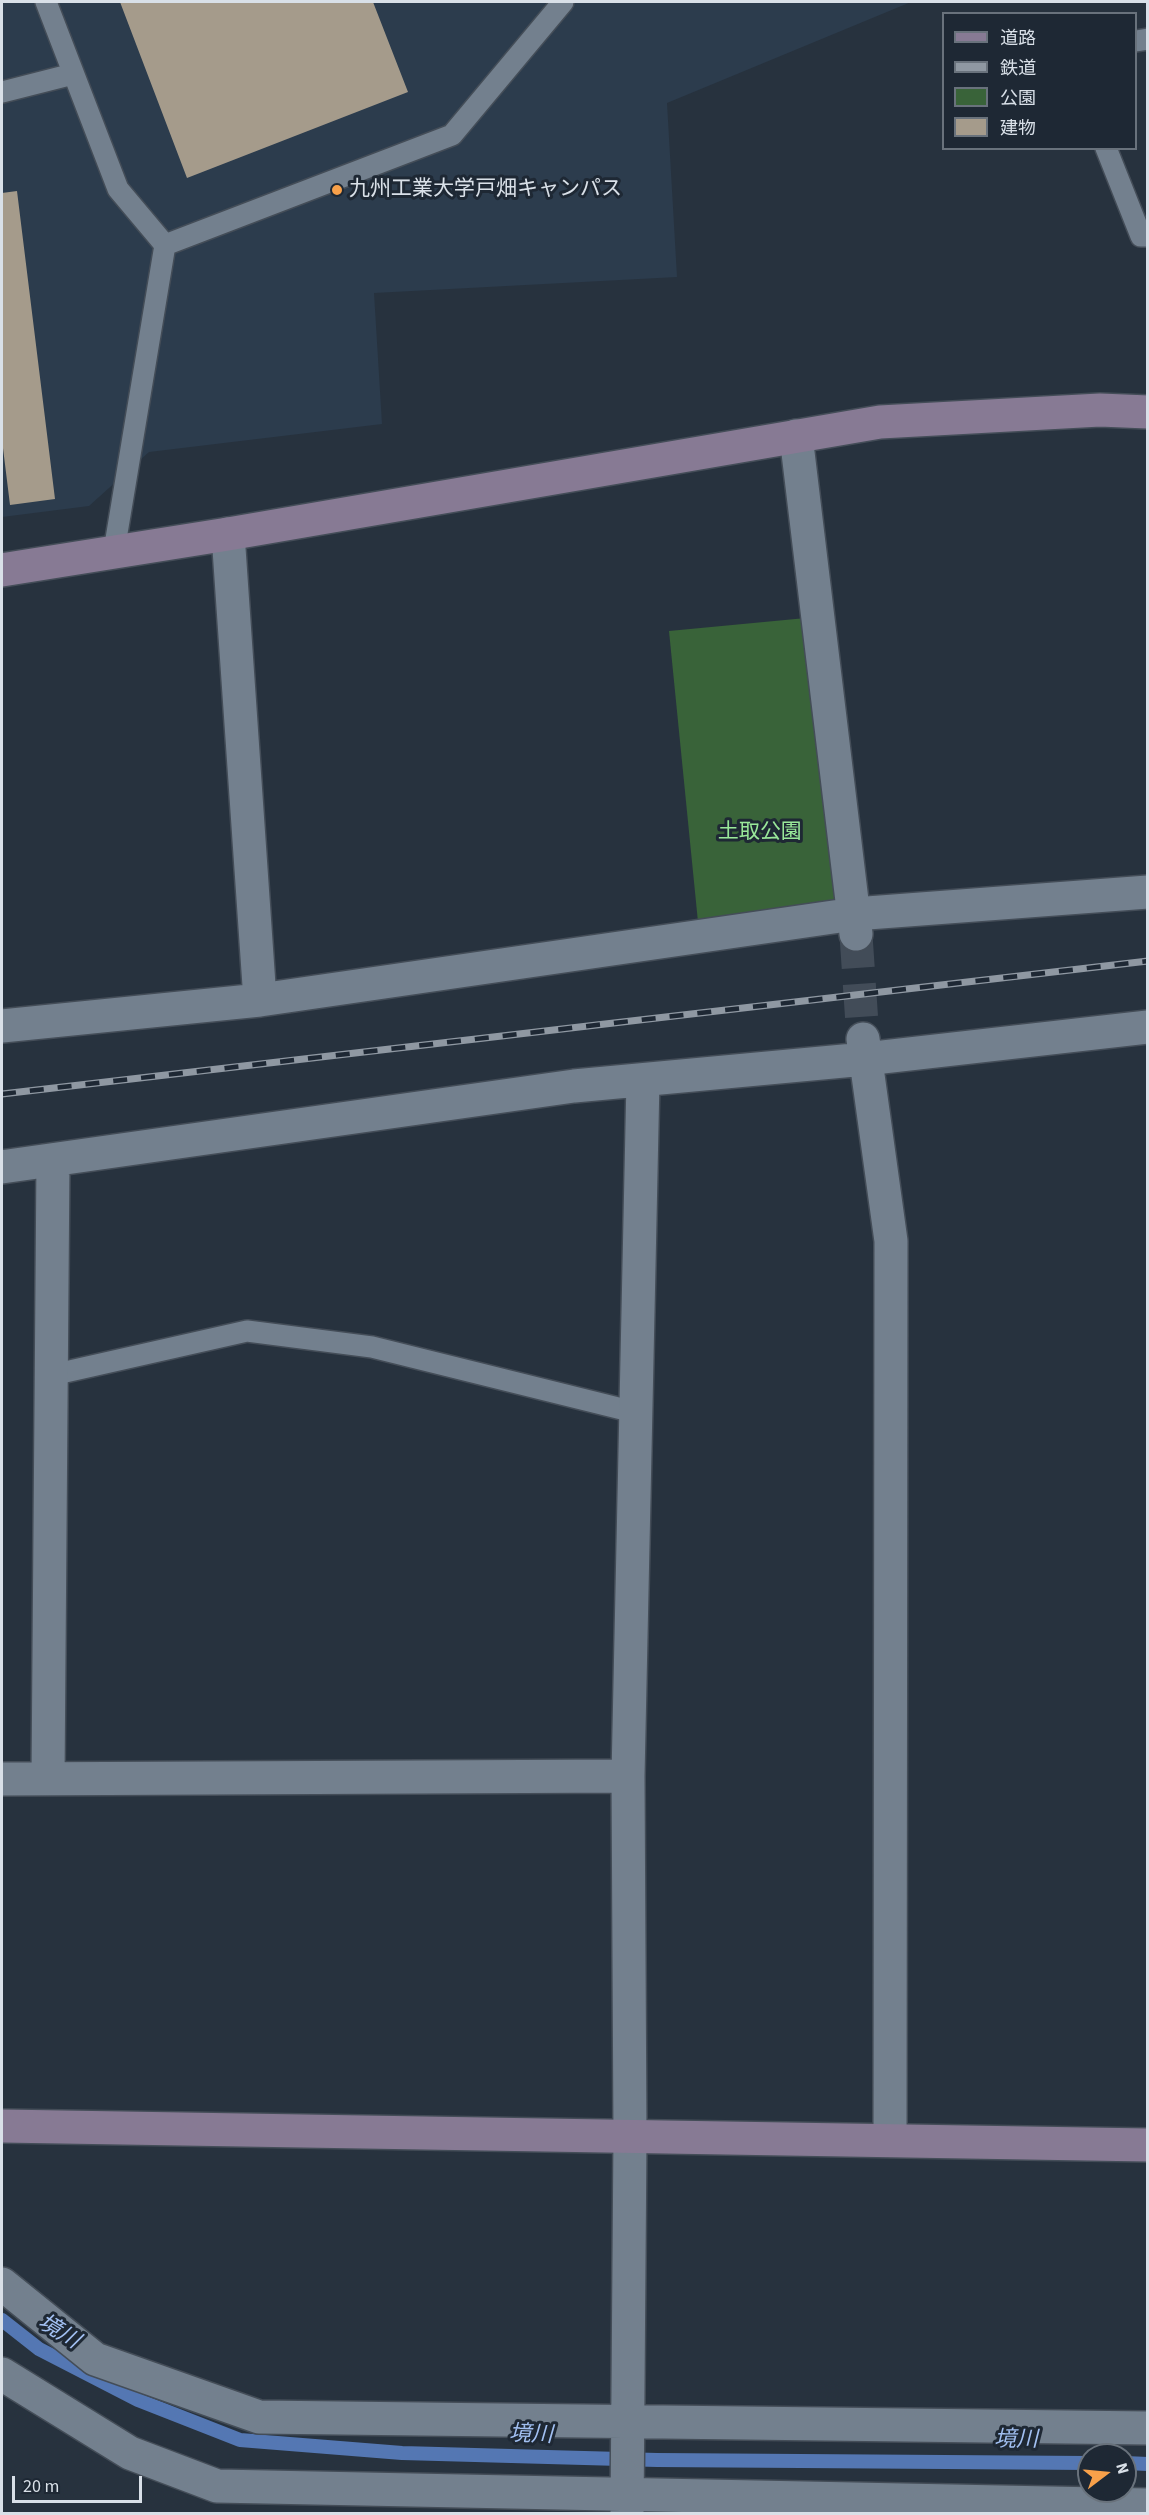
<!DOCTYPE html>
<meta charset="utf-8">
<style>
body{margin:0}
#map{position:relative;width:1149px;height:2515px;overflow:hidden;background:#27323e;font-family:"Source Sans 3","Noto Sans JP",sans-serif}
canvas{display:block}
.frame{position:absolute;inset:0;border:3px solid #d9e0e8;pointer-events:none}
.legend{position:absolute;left:942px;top:12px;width:195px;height:138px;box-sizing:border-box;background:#1e2834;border:2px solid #69727c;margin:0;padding:8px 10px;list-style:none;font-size:18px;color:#d9e0e8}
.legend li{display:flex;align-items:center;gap:12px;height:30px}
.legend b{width:30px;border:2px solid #69727c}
.north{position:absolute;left:1077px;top:2443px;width:60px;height:60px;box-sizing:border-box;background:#1e2834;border:2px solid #69727c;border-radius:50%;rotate:74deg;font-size:16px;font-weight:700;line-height:24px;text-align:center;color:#d9e0e8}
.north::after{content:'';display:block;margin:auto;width:21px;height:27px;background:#f8a14a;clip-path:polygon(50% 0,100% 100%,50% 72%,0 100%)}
.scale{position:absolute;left:12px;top:2476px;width:130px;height:27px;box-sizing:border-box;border:3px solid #d9e0e8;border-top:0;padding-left:8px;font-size:18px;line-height:21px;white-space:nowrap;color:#d9e0e8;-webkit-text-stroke:4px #1e2834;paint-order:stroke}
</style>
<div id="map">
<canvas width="1149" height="2515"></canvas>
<div class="frame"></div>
<ul class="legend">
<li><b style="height:8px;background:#877a94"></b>道路</li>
<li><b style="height:8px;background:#8f98a2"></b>鉄道</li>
<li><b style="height:16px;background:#396339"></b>公園</li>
<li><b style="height:16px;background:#a59b8b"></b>建物</li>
</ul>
<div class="north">N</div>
<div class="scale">20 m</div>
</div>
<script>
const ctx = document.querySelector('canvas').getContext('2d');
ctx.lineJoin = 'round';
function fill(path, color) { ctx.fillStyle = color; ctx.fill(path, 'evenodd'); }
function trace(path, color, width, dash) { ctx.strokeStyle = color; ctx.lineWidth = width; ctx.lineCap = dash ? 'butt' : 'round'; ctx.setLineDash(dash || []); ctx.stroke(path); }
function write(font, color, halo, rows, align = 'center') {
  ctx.font = font + ' "Source Sans 3","Noto Sans JP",sans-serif'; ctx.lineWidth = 6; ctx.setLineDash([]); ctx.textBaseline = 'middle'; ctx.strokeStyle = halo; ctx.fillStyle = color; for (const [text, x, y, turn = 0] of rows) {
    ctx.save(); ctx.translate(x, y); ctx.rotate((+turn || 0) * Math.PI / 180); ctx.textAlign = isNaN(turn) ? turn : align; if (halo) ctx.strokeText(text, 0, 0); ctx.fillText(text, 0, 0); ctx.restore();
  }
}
fill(new Path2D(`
 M2,2h909l-244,101 10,174 -303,16 8,131 -233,28 -60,54 -87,11z`), '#2c3c4d');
fill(new Path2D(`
 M806,618l34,286 -142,18 -29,-291z`), '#396339');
trace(new Path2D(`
 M2,2320l37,29 99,51 102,40 162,13 255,7 432,3
 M1125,2463l23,1`), '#5477b3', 14);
fill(new Path2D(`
 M120,2h253l35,90 -221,86z
 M17,191l38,308 -45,6 -8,-65v-247z`), '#a59b8b');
trace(new Path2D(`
 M856,935l7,104`), '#424c58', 33, [33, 16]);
const lane = new Path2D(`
 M46,2l72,187 47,56 -51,306
 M1136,41l12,-2
 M2,92l71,-18
 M1106,148l35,88h7
 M165,245l287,-110 111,-133
 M52,1375l195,-44 125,16 262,65`);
const street = new Path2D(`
 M796,436l60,498
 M228,534l32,466
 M2,1026l258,-26 594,-86 294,-22
 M863,1039l28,202 -1,898
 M2,1167l572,-81 291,-27 283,-32
 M48,1778l5,-618
 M2,1779l626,-3
 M2,2284l93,75 164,58 889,11
 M2,2374l128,79 87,33 931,19
 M627,2514l3,-378 -2,-360 15,-696`);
const secondary = new Path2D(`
 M2,570l226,-36 652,-112 220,-12 48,2
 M2,2126l1146,19`);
trace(lane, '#444d58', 24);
trace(street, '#444d58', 36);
trace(secondary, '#444d58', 36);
trace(lane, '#73808e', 21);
trace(street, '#73808e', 33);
trace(secondary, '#877a94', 33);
const rail = new Path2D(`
 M2,1094l1146,-133`);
trace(rail, '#8f98a2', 7);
trace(rail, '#1e2834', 4.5, [14]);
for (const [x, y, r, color] of [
 [337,190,6,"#f8a14a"]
]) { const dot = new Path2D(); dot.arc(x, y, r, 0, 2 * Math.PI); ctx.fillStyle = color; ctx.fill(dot); trace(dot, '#1e2834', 2); }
write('21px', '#d9e0e8', '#1e2834', [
 ["九州工業大学戸畑キャンパス",349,190]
], 'left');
write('21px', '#99e899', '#1e2834', [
 ["土取公園",760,833]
]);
write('italic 22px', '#a2c0f2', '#1e2834', [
 ["境川",58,2333,31],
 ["境川",531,2436,2],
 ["境川",1016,2441]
]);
</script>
